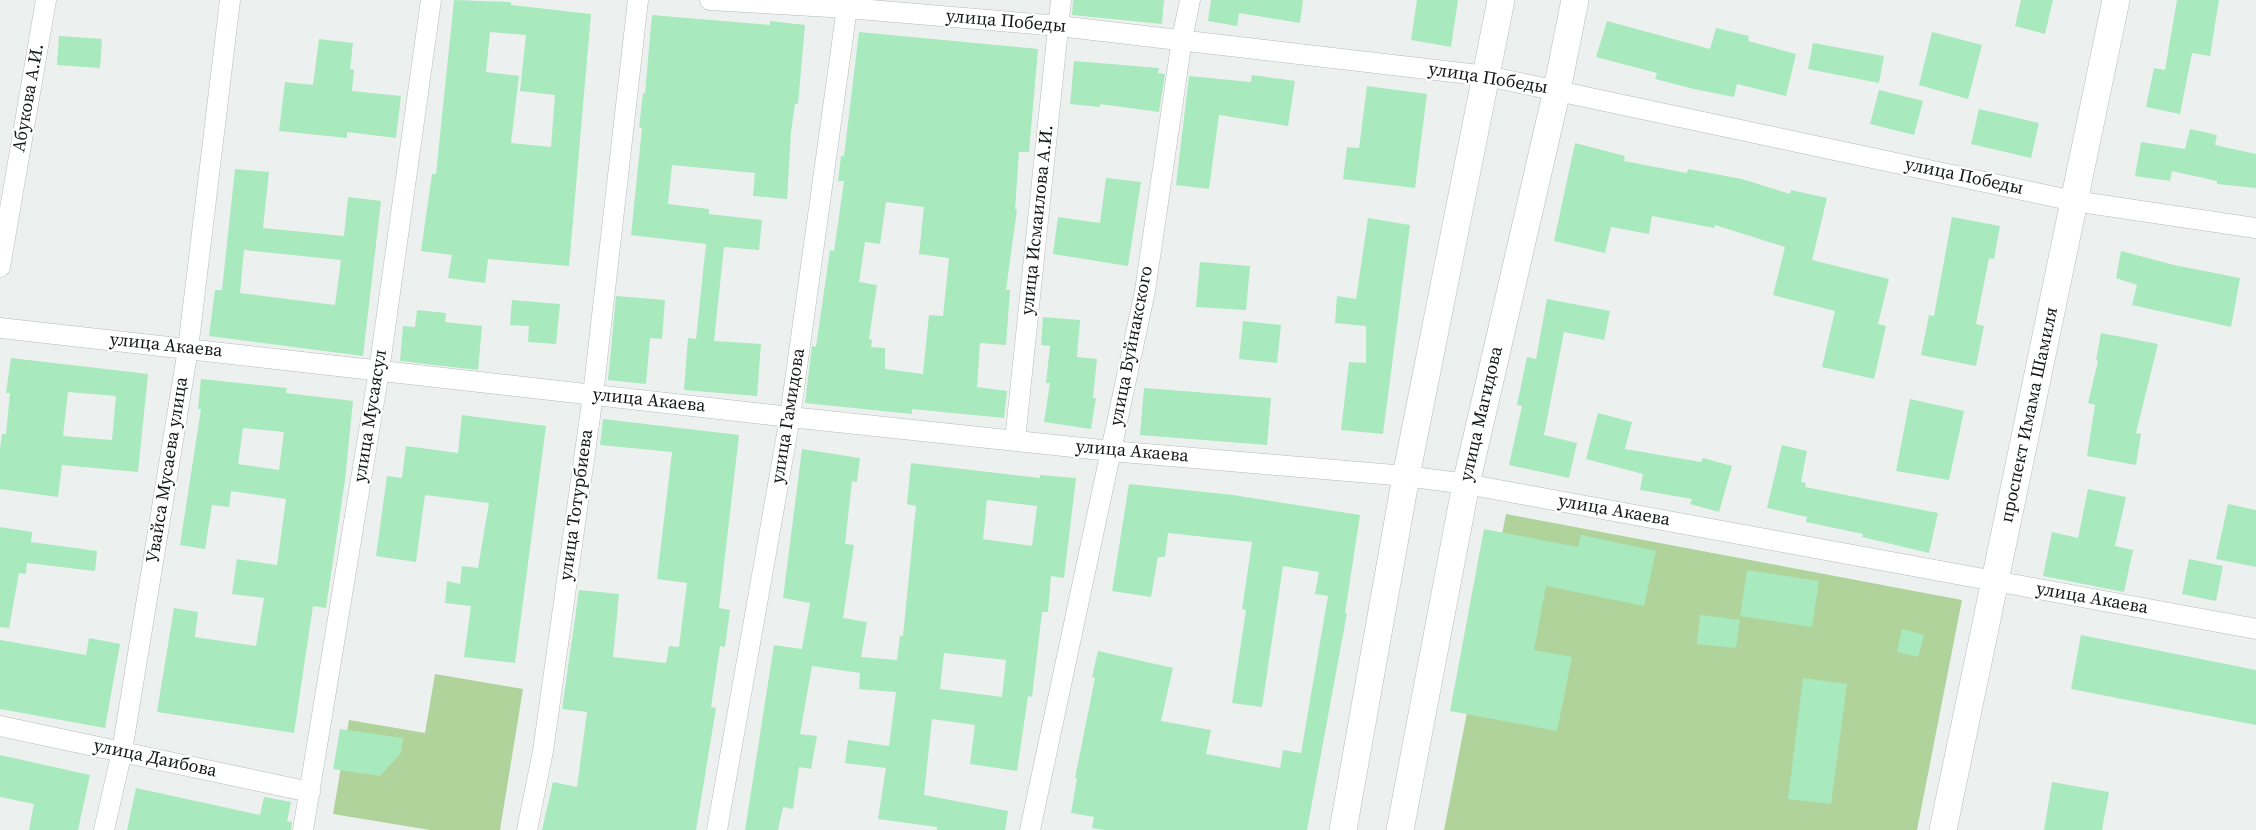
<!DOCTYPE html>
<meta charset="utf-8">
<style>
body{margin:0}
canvas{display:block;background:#ecf1f0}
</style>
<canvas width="2256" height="830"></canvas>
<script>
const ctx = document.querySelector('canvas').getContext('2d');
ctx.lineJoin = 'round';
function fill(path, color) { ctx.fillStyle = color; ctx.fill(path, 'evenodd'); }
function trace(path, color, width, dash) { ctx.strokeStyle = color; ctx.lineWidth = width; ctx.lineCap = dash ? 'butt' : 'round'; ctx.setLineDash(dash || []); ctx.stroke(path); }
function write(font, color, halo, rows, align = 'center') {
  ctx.font = font + ' "Source Serif 4",serif'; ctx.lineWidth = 4.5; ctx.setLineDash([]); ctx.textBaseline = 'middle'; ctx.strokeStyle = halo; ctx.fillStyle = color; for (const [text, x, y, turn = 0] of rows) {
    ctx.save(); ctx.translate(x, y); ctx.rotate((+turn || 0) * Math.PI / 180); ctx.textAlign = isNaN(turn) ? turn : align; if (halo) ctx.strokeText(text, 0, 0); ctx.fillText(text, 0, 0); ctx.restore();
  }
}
fill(new Path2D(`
 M1506,514l456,86 -45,230h-473z
 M435,674l88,15 -23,141h-70l-97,-16 16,-94 76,13z`), '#b0d39c');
fill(new Path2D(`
 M454,0l57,2v3l80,9 -22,252 -81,-7 -3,24 -37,-5 4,-23 -31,-4 11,-77h4zM490,32l36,3 -6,56 35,4 -4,52 -40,-4 8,-67 -33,-4z
 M1073,0h91l-2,24 -90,-9z
 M1211,0h92l-3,23 -61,-10 -2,13 -29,-5z
 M1417,0h41l-7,47 -40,-7z
 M2021,0h32l-8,34 -30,-8z
 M2177,0h42l-9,56 -18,-3 -12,61 -34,-7 8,-39 11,2z
 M652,15l118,10v-4l35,4 -7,79h-3l-4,28 -4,67 -34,-3 2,-23 -83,-8 -4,39 41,5v5l53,6 -3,30 -35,-3 -10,94 47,3 -4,52 -73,-6 4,-52 8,1 10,-95 -75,-9 11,-107 -3,-1 4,-34h2z
 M1607,21l103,28 6,-21 33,8 -1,5 48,13 -10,42 -49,-12 -3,13 -40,-8 -39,-10 2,-6 -61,-16z
 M859,32l179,17 -9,103h-10l-4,57h2l-11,81h4l-4,55 -26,-2 -3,44 30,4 -3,27 -92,-9v5l-107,-11 7,-57 4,1 14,-97 4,1 10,-70h-6l3,-25h3zM886,202l38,5 -5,47 30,4 -6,58 -14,-1 -6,59 -38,-5v-21l-14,-1 1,-7 -3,-1 8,-54 -18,-3 6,-40 15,2z
 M1932,32l50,13 -14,54 -49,-14z
 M59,36l43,3 -2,29 -43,-3z
 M319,39l34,4 -3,26 4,1 -2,21 49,5 -5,42 -49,-6v6l-68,-7 6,-49 28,3z
 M1813,43l71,13 -5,27 -71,-14z
 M1074,61l85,7 -1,5 7,1 -6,38 -59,-8v3l-30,-3z
 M1252,75l43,6 -7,45 -69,-11 -10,74 -33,-4 13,-109 62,6z
 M1367,86l60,8 -12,94 -72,-9 4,-32 12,1z
 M1879,90l44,11 -9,34 -44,-11z
 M1979,109l60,14 -8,35 -60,-14z
 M2190,129l27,6 -2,10 41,9v34l-39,-4v-3l-45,-10 -2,10 -35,-5 6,-34 44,7z
 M1575,143l50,13 -1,5 63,12 1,-4 54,10 48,15 1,-4 36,8 -15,62 77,19 -11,45 8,2 -12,53 -52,-12 13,-56 -62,-16 12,-48 -70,-22 -1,3 -62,-12 -3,18 -38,-7 -6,26 -51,-12z
 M235,169l34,3 -6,56 81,8 4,-39 33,4 -18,155 -154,-20 6,-46h7zM244,250l97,10 -6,45 -95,-12z
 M1106,178l35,4 -13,84 -75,-12 5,-37 42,6z
 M1952,217l48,9 -6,33 -5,-1 -13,66 8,2 -8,40 -55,-11 8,-40 5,1z
 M1368,218l42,7 -27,209 -42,-4 8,-68 17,1v-37l-31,-3 2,-27 19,3z
 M2121,251l53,14 66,13 -9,49 -99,-22 5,-20 -21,-7z
 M1200,262l50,4 -4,44 -50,-3z
 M616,296l49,4 -3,39 -12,-1 -4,46 -38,-4z
 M1547,299l63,12 -6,29 -40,-8 -20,103 33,8 -8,35 -60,-13 13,-59 -5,-1 10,-48 9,2z
 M512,300l48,4 -4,40 -28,-2 1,-16 -19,-1z
 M417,310l29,3 -1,9 37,4 -4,44 -78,-9 3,-35 12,1z
 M1043,317l37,3 -3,37 20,2 -4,39h3l-5,31 -47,-7 6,-39h-4l4,-37 -9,-1z
 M1243,321l38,4 -4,38 -38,-4z
 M2101,333l57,11 -22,89 5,1 -5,31 -49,-9 8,-51 -7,-2 10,-42 -2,-1z
 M11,358l137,16 -10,98 -76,-7 -4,32 -58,-8v-40l2,-15h4l4,-41h-4zM68,392l48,4 -4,44 -49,-4z
 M201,379l86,9 -1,5 67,8 -8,79 -19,128 -13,-2 -19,127 -137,-21 17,-104 24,4 -3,25 61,9 8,-48 -32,-4 5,-35 40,6 9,-66 -55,-8 -2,16 -17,-2 -7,44 -25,-4 21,-136h-3zM243,428l41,4 -5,38 -41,-6z
 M1144,388l127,10 -4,47 -127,-10z
 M1910,399l54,12 -15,69 -53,-9z
 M1598,413l34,9 -7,27 76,13 2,-4 29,8 -13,46 -29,-8 2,-5 -52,-9 3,-16 -57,-15z
 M462,415l84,11 -31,237 -51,-6 7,-51 -26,-3 2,-22 13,3 2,-18 16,2 11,-65 -64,-8 -9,67 -40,-6 11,-80 15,2 4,-32 52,7z
 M603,419l136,16 -20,173 11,2 -5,37 -5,-1 -9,61 5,1 -20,122h-154l11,-48 24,5 10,-75 -25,-3 17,-119 40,4 -6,63 53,6 3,-17 10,1 8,-64 -30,-4 15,-127 -72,-7z
 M1782,445l25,6 -6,31 5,1 -1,4 133,26 -9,40 -67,-16 1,-3 -57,-12 1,-5 -40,-9z
 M802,449l58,9 -3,24 -5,-1 -7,63 9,1 -11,73 24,4 -6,35 36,3 3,-24h3l13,-130 -9,-2 4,-41 129,15v-3l36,3 -12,100 -13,-2 -3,36h-6l-10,85 -4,-1 -11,75 -47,-7 5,-39 -43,-6 -8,76 84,16 -3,19h-68v-3l-59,-8 8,-51 -41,-5 3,-23 41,6 7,-54 -37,-3 1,-16 -48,-7 -12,68 17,2 -6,33 -12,-2 -6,42 -10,-2 -5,23h-33l29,-185 28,4 8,-46 -27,-5zM987,500l50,6 -5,40 -49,-7zM944,653l62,7 -4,37 -62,-8z
 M1129,484l104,11 127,20 -15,98h2l-40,217h-202l-13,-2 2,-11 -23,-4 6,-35h-2l20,-100 -3,-1 6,-26 75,17 -12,53 50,9 -5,24 74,14 3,-18 18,3 27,-157 -13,-2 4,-22 -36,-6 -21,141 -30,-4 14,-93 -4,-1 10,-67 -84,-9 -3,24h-7l-7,40 -39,-6z
 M2088,489l38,8 -11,49 18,4 -9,42 -81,-16 9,-44 26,6z
 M2228,504l28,6v57l-40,-8z
 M0,527l32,5 -1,10 66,9 -2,20 -68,-8 -1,11 -7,-1 -10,55 -9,-1z
 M1484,529l94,18 3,-12 75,16 -12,55 -98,-20 -12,64 38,7 -15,74 -107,-20z
 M2189,559l34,7 -7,35 -34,-7z
 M1747,570l72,11 -7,46 -72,-11z
 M1700,615l40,5 -4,28 -39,-4z
 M1902,629l22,6 -6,22 -21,-5z
 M2081,635l175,35v55l-185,-36z
 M89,638l31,6 -15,84 -105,-19v-69l86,15z
 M1803,678l44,6 -16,120 -43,-5z
 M340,729l63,9 -2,15 -21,23 -47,-7z
 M0,755l90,20 -12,55h-49l5,-26 -34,-7z
 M2052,782l57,10 -7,38h-58z
 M136,788l124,27 4,-18 27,5 -4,19 5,1 -1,8h-164z`), '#a8e9be');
const street = new Path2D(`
 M710,0l137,8 212,18 428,50 587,125 182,27
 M0,267l46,-267
 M0,328l790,89 321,34 295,25 60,8 790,145
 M1015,440l46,-440
 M0,726l310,66
 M104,830l18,-79 66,-402 42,-349
 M303,830l76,-459 52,-371
 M527,830l16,-79 50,-356 45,-395
 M717,830l73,-413 58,-417
 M1030,830l115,-539 37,-252 8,-39`);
const secondary = new Path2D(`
 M1343,830l63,-354 95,-476
 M1400,830l66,-346 91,-394 18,-90
 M1943,830l173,-830`);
trace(street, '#b6bbb9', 21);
trace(secondary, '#b6bbb9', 28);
trace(street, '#fff', 20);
trace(secondary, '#fff', 27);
write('18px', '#151717', '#fff', [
 ["улица Победы",1006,22,5],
 ["улица Победы",1488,79,9],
 ["Абукова А.И.",29,98,-80],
 ["улица Победы",1964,177,12],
 ["улица Исмаилова А.И.",1038,220,-84],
 ["улица Акаева",166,346,6],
 ["улица Буйнакского",1132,346,-79],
 ["улица Акаева",649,401,6],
 ["улица Магидова",1482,414,-77],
 ["проспект Имама Шамиля",2030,415,-78],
 ["улица Мусаясул",371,416,-81],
 ["улица Гамидова",789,416,-81],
 ["улица Акаева",1132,452,5],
 ["Увайса Мусаева улица",168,470,-81],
 ["улица Тотурбиева",577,505,-82],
 ["улица Акаева",1614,511,10],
 ["улица Акаева",2092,599,10],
 ["улица Даибова",155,759,12]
]);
</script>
